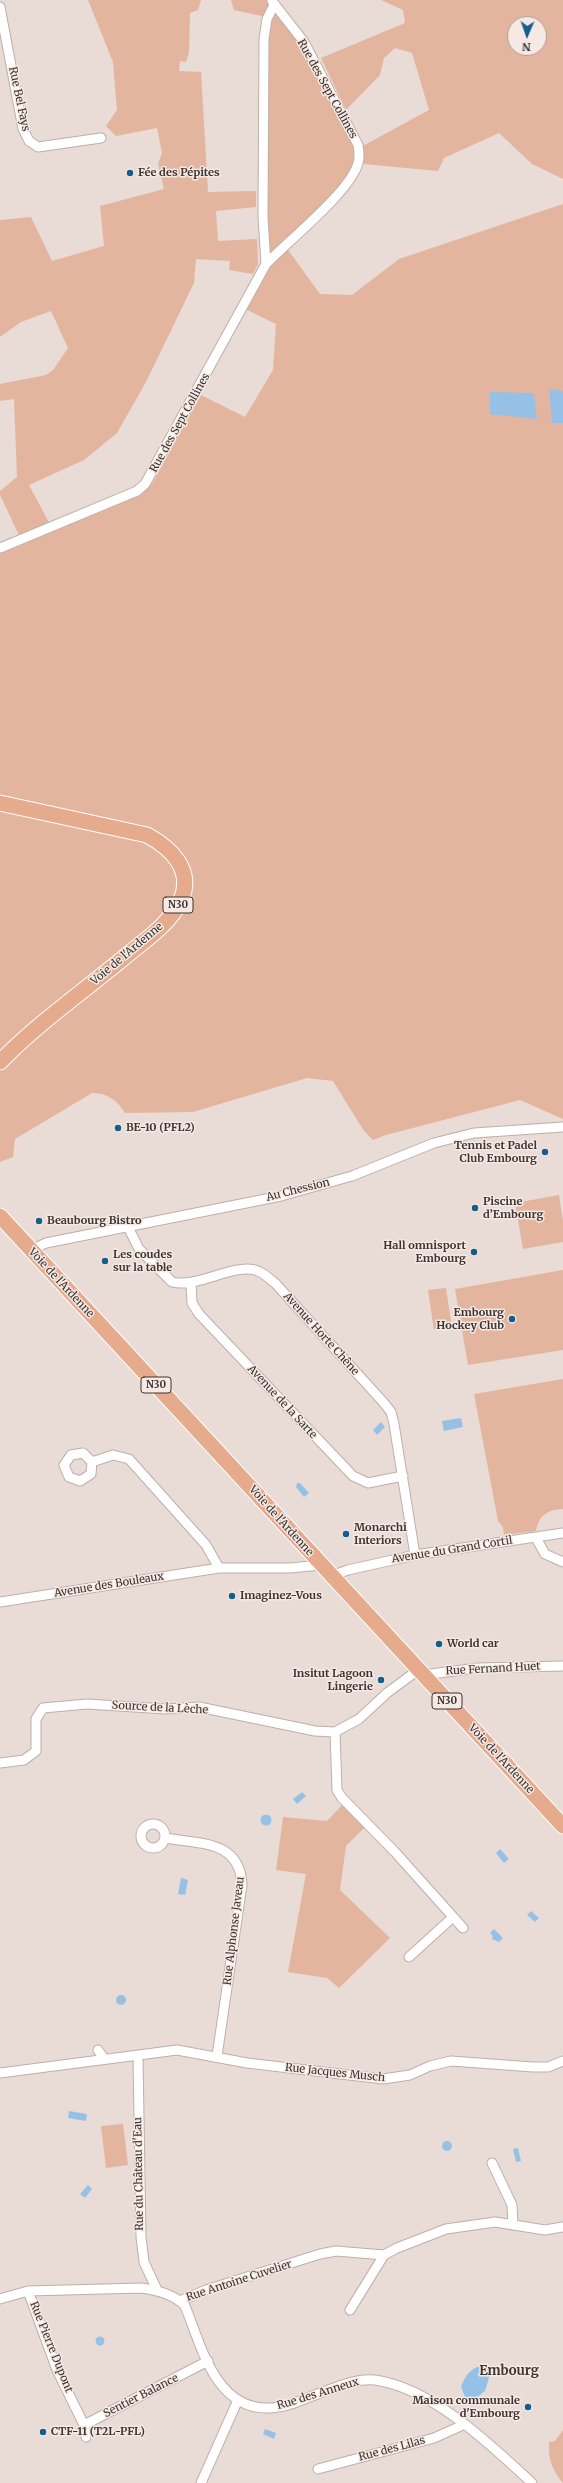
<!DOCTYPE html>
<meta charset="utf-8">
<style>
body{margin:0}
#map{position:relative;width:563px;height:2483px;overflow:hidden;background:#e9dbd5;font-family:Merriweather,serif}
canvas{display:block}
.north{position:absolute;left:507px;top:16px;width:40px;height:40px;box-sizing:border-box;background:#f6e8e2;border:1px solid #aba09c;border-radius:50%;rotate:182deg;font-size:11px;font-weight:700;line-height:16px;text-align:center;color:#3b3533}
.north::after{content:'';display:block;margin:auto;width:14px;height:18px;background:#135d91;clip-path:polygon(50% 0,100% 100%,50% 72%,0 100%)}
</style>
<div id="map">
<canvas width="563" height="2483"></canvas>
<div class="north">N</div>
</div>
<script>
const ctx = document.querySelector('canvas').getContext('2d');
ctx.lineJoin = 'round';
function fill(path, color) { ctx.fillStyle = color; ctx.fill(path, 'evenodd'); }
function trace(path, color, width, dash) { ctx.strokeStyle = color; ctx.lineWidth = width; ctx.lineCap = dash ? 'butt' : 'round'; ctx.setLineDash(dash || []); ctx.stroke(path); }
function write(font, color, halo, rows, align = 'center') {
  ctx.font = font + ' Merriweather,serif'; ctx.lineWidth = 3; ctx.setLineDash([]); ctx.textBaseline = 'middle'; ctx.strokeStyle = halo; ctx.fillStyle = color; for (const [text, x, y, turn = 0] of rows) {
    ctx.save(); ctx.translate(x, y); ctx.rotate((+turn || 0) * Math.PI / 180); ctx.textAlign = isNaN(turn) ? turn : align; if (halo) ctx.strokeText(text, 0, 0); ctx.fillText(text, 0, 0); ctx.restore();
  }
}
fill(new Path2D(`
 M88,0h113l-3,10 -8,3 -1,39 -3,10 -6,-1 -1,10 22,1 7,120 48,-1v16l-40,4 2,30 39,-2 1,25 -5,10 -24,-4 1,-9 -34,-2 -2,24 -48,99 -29,51 -33,27 -55,25 24,45 89,-37 10,-9 49,-89 44,22 28,-47 3,-46 -31,-15 26,-43 -5,-56v-142l4,-49 4,-11 28,34 53,106c0,4 2,9 1,13 -4,23 -56,65 -73,82l37,51 32,1 47,-36 164,-55v915l-43,-19 -134,35 -13,5 -9,-9 -31,-50 -26,-3 -114,34 -68,1c-8,-13 -17,-20 -33,-20l-77,46 -2,18 -13,5v-619l19,-8 -19,-40v-4l17,-14 -3,-78 -14,2v-17l46,-9 7,-5 15,-22 -17,-37 -30,11 -21,15v-117l31,-3 21,44 52,-15 -4,-40 64,-17 -6,-25 4,-11 -5,-25 -41,8 -10,-10 11,-16 -4,-48z
 M231,0h37l4,5 -6,12 -32,-7z
 M381,0h182v179l-31,-15 -33,-31 -55,25 -6,13 -74,-7 -3,-17 68,-37 -17,-57 -17,-5 -11,10 -4,17 -34,35 -25,-52 84,-35 -2,-13zM515,24h24v24h-24z
 M559,1195l4,26v21l-40,7 -8,-46z
 M563,1270v80l-95,15 -13,-76z
 M446,1288l6,40 -18,2 -6,-40z
 M563,1379v130c-16,1 -24,6 -27,22l-32,4 -1,-8 -5,-6 -24,-127z
 M342,1805l22,23 -18,18 -6,44 50,48 -51,50 -12,-10 -39,-6 18,-98 -30,-4 7,-53 44,4z
 M123,2124l5,41 -22,3 -5,-42z
 M563,2430v53c-11,-13 -15,-24 -14,-41l6,-1z`), '#e3b59f');
fill(new Path2D(`
 M549,389l14,2v32h-11z
 M490,392l44,1 3,26 -47,-5z
 M461,1418l2,9 -19,4 -2,-10z
 M381,1422l4,5 -8,8 -4,-5z
 M297,1483h3l9,10 -5,4 -8,-10z
 M302,1792l4,4 -9,8 -4,-5z
 M260.5 1820a5.5 5.5 0 1 1 11 0a5.5 5.5 0 1 1-11 0Z
 M500,1849l9,10 -5,4 -8,-10z
 M181,1878l7,2 -3,15 -7,-1z
 M531,1911l8,7 -4,4 -8,-7z
 M494,1929l9,9 -4,4 -7,-3 1,-3 -3,-3z
 M116 2000a5 5 0 1 1 10 0a5 5 0 1 1-10 0Z
 M69,2111l18,3 -1,7 -18,-3z
 M442 2146a5 5 0 1 1 10 0a5 5 0 1 1-10 0Z
 M518,2148l3,13 -5,1 -3,-13z
 M88,2185l4,4 -7,9 -5,-4z
 M95.5 2341a4.5 4.5 0 1 1 9 0a4.5 4.5 0 1 1-9 0Z
 M486,2365l5,6 -6,20 -9,7 -11,-1 -4,-10c4,-12 11,-21 25,-22z
 M265,2429l11,4 -2,6 -11,-5z`), '#96c1e7');
const minor = new Path2D(`
 M0,7l23,122 6,12 9,6 63,-9
 M266,264c22,-23 85,-73 92,-101 2,-6 1,-12 0,-18l-54,-103 -32,-41
 M0,548l137,-57 8,-7 121,-220 -3,-47 1,-178 3,-20 7,-14
 M127,1225l12,24 33,33c26,7 66,-22 88,-10 5,2 10,8 15,11l109,120 7,9 3,12 21,131
 M31,1250l15,-7 235,-47 71,-20 82,-33 40,-10 89,-6
 M191,1283l1,20 7,11 154,162 15,7 35,-7
 M83,1453l9,9 -1,12 -11,7 -11,-4 -5,-12 7,-10z
 M92,1462l21,-7 16,4 77,86 13,23
 M536,1538l9,16 18,8
 M331,1576l17,-6 67,-15 148,-22
 M0,1602l219,-34h71l31,-3
 M423,1675l55,-7 85,-2
 M335,1732l2,58 5,8 53,54 68,76
 M0,1763l24,-3 12,-9v-32l7,-11 44,-4 79,5 33,-2 116,24 20,1 24,-13 28,-26 31,-23
 M141 1836a12 12 0 1 1 24 0a12 12 0 1 1-24 0Z
 M165,1838c35,6 75,2 77,47l-25,171
 M409,1957l43,-39
 M98,2050l6,9
 M138,2056l3,181 3,25 13,28
 M0,2073l177,-23 70,13 136,16 27,-4 20,-9 21,-5 82,6h15l15,-6
 M492,2163l20,42 1,19
 M28,2291l29,79 27,55
 M0,2299l28,-8 113,-3c16,2 33,6 44,18 16,39 30,103 83,102 19,0 38,-10 55,-16 17,-6 34,-14 52,-12 57,8 116,65 157,103
 M180,2301l26,-11 114,-36 16,-3 48,4 13,-7 49,-19 49,-7 50,8 18,-3
 M350,2310l34,-55
 M86,2437l-2,-12 124,-64
 M318,2469l116,-31 29,-13
 M201,2483l36,-81`);
const primary = new Path2D(`
 M0,803l147,32c24,13 47,35 34,65 -11,24 -36,40 -55,56 -42,35 -88,67 -126,106
 M0,1216l563,610`);
trace(minor, '#bdafaa', 11);
trace(primary, '#fff', 17);
trace(minor, '#fff', 9);
trace(primary, '#e6aa8c', 15);
for (const [x, y, r, color] of [
 [130,173,4,"#135d91"],
 [118,1128,4,"#135d91"],
 [545,1152,4,"#135d91"],
 [475,1208,4,"#135d91"],
 [39,1221,4,"#135d91"],
 [474,1252,4,"#135d91"],
 [105,1261,4,"#135d91"],
 [512,1319,4,"#135d91"],
 [346,1534,4,"#135d91"],
 [232,1596,4,"#135d91"],
 [439,1644,4,"#135d91"],
 [381,1680,4,"#135d91"],
 [528,2407,4,"#135d91"],
 [43,2432,4,"#135d91"]
]) { const dot = new Path2D(); dot.arc(x, y, r, 0, 2 * Math.PI); ctx.fillStyle = color; ctx.fill(dot); trace(dot, '#f6e8e2', 1.5); }
for (const [x, y, w] of [
 [178,905,30],
 [156,1385,30],
 [447,1701,30]
]) { const box = new Path2D(); box.roundRect(x - w / 2, y - 8, w, 16, 3); ctx.fillStyle = '#f6e8e2'; ctx.fill(box); trace(box, '#3b3533', 1); }
write('bold 10px', '#3b3533', null, [
 ["N30",178,905],
 ["N30",156,1385],
 ["N30",447,1701]
]);
write('11px', '#3b3533', '#f6e8e2', [
 ["Rue des Sept Collines",327,89,61],
 ["Rue Bel Fays",19,99,78],
 ["Rue des Sept Collines",180,423,-61],
 ["Voie de l'Ardenne",127,954,-40],
 ["Au Chession",298,1190,-14],
 ["Voie de l'Ardenne",61,1283,47],
 ["Avenue Horte Chêne",321,1334,48],
 ["Avenue de la Sarte",282,1402,47],
 ["Voie de l'Ardenne",281,1521,48],
 ["Avenue du Grand Cortil",452,1550,-9],
 ["Avenue des Bouleaux",109,1585,-9],
 ["Rue Fernand Huet",493,1669,-3],
 ["Source de la Lèche",160,1708,3],
 ["Voie de l'Ardenne",501,1759,47],
 ["Rue Alphonse Javeau",234,1931,-83],
 ["Rue Jacques Musch",335,2073,6],
 ["Rue du Château d'Eau",139,2174,-91],
 ["Rue Antoine Cuvelier",239,2281,-18],
 ["Rue Pierre Dupont",51,2347,68],
 ["Rue des Anneux",318,2394,-17],
 ["Sentier Balance",141,2396,-27],
 ["Rue des Lilas",392,2449,-15]
]);
write('bold 11px', '#3b3533', '#f6e8e2', [
 ["Fée des Pépites",138,173],
 ["BE-10 (PFL2)",126,1128],
 ["Tennis et Padel",537,1146,"right"],
 ["Club Embourg",537,1159,"right"],
 ["Piscine",483,1202],
 ["d’Embourg",483,1215],
 ["Beaubourg Bistro",47,1221],
 ["Hall omnisport",466,1246,"right"],
 ["Embourg",466,1259,"right"],
 ["Les coudes",113,1255],
 ["sur la table",113,1268],
 ["Embourg",504,1313,"right"],
 ["Hockey Club",504,1326,"right"],
 ["Monarchi",354,1528],
 ["Interiors",354,1541],
 ["Imaginez-Vous",240,1596],
 ["World car",447,1644],
 ["Insitut Lagoon",373,1674,"right"],
 ["Lingerie",373,1687,"right"],
 ["Maison communale",520,2401,"right"],
 ["d'Embourg",520,2414,"right"],
 ["CTF-11 (T2L-PFL)",51,2432]
], 'left');
write('bold 13px', '#3b3533', '#f6e8e2', [
 ["Embourg",509,2371]
]);
</script>
